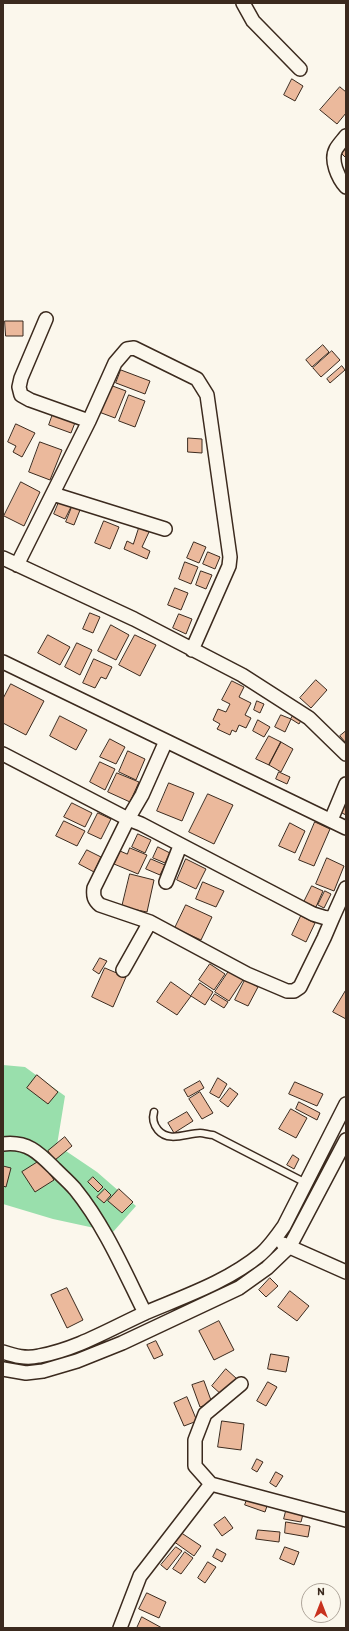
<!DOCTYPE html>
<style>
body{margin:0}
#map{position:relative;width:349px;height:1631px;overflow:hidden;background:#fbf7ec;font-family:Itim,sans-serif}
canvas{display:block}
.frame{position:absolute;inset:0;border:4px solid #3b2a1e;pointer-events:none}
.north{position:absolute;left:301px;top:1583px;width:40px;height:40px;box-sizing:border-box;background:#fbf7ec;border:1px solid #aea59a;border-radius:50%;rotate:0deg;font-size:11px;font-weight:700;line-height:16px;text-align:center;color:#3b2a1e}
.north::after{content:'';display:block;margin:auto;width:14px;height:18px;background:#c8321e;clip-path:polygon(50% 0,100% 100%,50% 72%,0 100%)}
</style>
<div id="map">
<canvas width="349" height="1631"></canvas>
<div class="frame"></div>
<div class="north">N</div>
</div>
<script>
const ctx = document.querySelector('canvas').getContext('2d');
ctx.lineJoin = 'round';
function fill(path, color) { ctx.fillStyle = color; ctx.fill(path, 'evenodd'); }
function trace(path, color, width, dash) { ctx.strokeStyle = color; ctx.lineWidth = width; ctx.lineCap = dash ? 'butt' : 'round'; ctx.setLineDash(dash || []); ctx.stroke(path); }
fill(new Path2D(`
 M3,1065l22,2 40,29 -8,49 40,27 39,34 -23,26 -60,-13 -50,-15z`), '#99dfac');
const building = new Path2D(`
 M292,79l11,7 -8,15 -11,-6z
 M340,87l6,5v21l-9,11 -17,-14z
 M346,147v11l-6,-6z
 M5,321h18v15h-17z
 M323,345l6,7 -17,15 -6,-7z
 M332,351l8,9 -19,17 -8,-9z
 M342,366l3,4 -15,13 -3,-4z
 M121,370l29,11 -5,13 -29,-11z
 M110,385l16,6 -11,27 -16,-6z
 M129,395l16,6 -10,26 -16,-6z
 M54,411l22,9 -5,13 -22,-8z
 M16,424l19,9 -13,24 -9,-5 3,-6 -8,-4z
 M188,438l14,1v14l-14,-1z
 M40,442l22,8 -12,30 -21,-8z
 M21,482l19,10 -16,34 -20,-10z
 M59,502l12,5 -6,12 -11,-5z
 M72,507l8,3 -6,15 -8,-3z
 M104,521l15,6 -9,22 -15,-6z
 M139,528l10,4 -7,15 8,4 -3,8 -23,-10 3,-8 6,3z
 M194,542l12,5 -7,16 -12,-5z
 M208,552l12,5 -5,12 -12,-5z
 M185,562l13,5 -7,17 -12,-5z
 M201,571l11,4 -6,14 -10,-4z
 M175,588l13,5 -7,17 -13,-5z
 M90,613l10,4 -7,16 -10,-4z
 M179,614l13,5 -6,15 -13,-6z
 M111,625l18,10 -13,25 -18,-9z
 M48,635l22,12 -10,18 -22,-12z
 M135,635l21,10 -16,31 -21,-11z
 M77,643l15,7 -12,25 -15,-8z
 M94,659l18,8 -6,12 -5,-2 -6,11 -12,-5z
 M316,680l11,10 -16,18 -11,-10z
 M232,681l12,6 -5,10 12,6 -6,12 6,3 -5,10 -7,-3 -3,7 -4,-2 -2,5 -13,-6 3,-5 -7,-4 5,-11 8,3 4,-8 -8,-4z
 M11,684l33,17 -18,34 -23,-12v-24z
 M257,701l7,3 -4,9 -6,-3z
 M295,712l8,5 -4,7 -8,-5z
 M281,715l10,4 -6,13 -10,-5z
 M60,716l27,14 -11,20 -26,-14z
 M258,720l12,7 -6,10 -11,-6z
 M346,731v12l-6,-7z
 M269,736l12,6 -12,23 -13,-6z
 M110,739l15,8 -9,17 -16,-7z
 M281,742l12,7 -12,23 -12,-7z
 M128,751l17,8 -9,21 -17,-8z
 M100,762l15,7 -10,21 -15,-8z
 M279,772l11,5 -3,7 -11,-5z
 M117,773l22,9 -9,20 -22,-10z
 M169,783l25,10 -12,28 -25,-10z
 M208,794l25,11 -19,39 -25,-12z
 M346,795v20l-8,-4z
 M72,803l20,10 -7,14 -21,-10z
 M98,813l13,6 -10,20 -13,-6z
 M64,821l21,10 -8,15 -21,-10z
 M315,822l15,7 -16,37 -15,-6z
 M290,823l15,8 -10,22 -16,-7z
 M138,834l13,6 -6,13 -13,-6z
 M158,847l12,6 -5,10 -12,-5z
 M130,848l17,7 -9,19 -24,-10 6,-13 7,3z
 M87,850l14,7 -7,15 -15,-8z
 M327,858l17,8 -10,25 -18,-7z
 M151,859l14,6 -5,10 -14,-6z
 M186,859l20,10 -10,20 -19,-9z
 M130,874l24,6 -7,32 -25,-5z
 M203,882l21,9 -8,16 -20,-8z
 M312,886l11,5 -7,16 -12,-5z
 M325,891l6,3 -7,14 -6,-3z
 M186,905l26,12 -11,23 -26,-12z
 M301,916l14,7 -9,19 -14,-7z
 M100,958l7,3 -8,13 -6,-4z
 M210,964l15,10 -11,16 -15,-10z
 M105,968l21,9 -13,30 -21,-10z
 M229,971l14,9 -14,21 -14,-9z
 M245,980l13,7 -10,19 -13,-6z
 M171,982l20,14 -14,19 -20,-13z
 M200,983l13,9 -8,13 -14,-9z
 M346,990v29l-13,-7z
 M215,994l13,8 -4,6 -13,-8z
 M37,1075l21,17 -10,12 -21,-16z
 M218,1078l9,6 -8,14 -9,-5z
 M200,1081l4,7 -16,9 -4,-7z
 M295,1082l28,12 -6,12 -28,-12z
 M230,1088l8,6 -10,13 -8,-6z
 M200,1092l13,21 -11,6 -13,-20z
 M299,1102l21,11 -3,7 -21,-11z
 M291,1109l16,9 -11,20 -17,-9z
 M187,1112l6,9 -19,12 -6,-10z
 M65,1137l7,9 -17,14 -7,-9z
 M293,1155l6,4 -5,10 -7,-4z
 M41,1160l13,20 -19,12 -13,-20z
 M3,1166l8,2 -5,19 -3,-1z
 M93,1177l10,10 -5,5 -10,-10z
 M105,1189l6,6 -7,8 -7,-6z
 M119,1189l14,13 -11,11 -14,-12z
 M270,1278l8,8 -12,11 -7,-7z
 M67,1288l16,32 -16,8 -16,-33z
 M290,1291l19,15 -12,15 -19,-14z
 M219,1321l15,29 -20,10 -15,-29z
 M156,1341l7,14 -9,4 -7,-14z
 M271,1354l18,3 -3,15 -18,-3z
 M226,1369l11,10 -14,17 -11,-10z
 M204,1381l8,22 -12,4 -8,-22z
 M268,1382l9,5 -11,19 -9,-5z
 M187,1397l10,24 -13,5 -10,-23z
 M222,1421l22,3 -3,26 -23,-3z
 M257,1459l6,3 -6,10 -5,-3z
 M276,1472l7,4 -7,11 -6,-4z
 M248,1497l20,6 -3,9 -20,-7z
 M286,1511l17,3 -2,8 -17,-3z
 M225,1517l8,11 -11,8 -8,-11z
 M286,1522l24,4 -2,11 -23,-4z
 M258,1530l22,2 -1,10 -23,-3z
 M180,1532l21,14 -7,10 -21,-15z
 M176,1547l6,4 -15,19 -6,-5z
 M285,1547l14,5 -5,13 -14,-6z
 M217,1549l9,5 -4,8 -9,-5z
 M185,1552l8,6 -12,16 -8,-5z
 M208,1562l8,5 -11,16 -7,-5z
 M147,1593l19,9 -7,16 -20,-9z
 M142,1617l20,11h-25z`);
fill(building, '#ebb99c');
trace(building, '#3b2a1e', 1);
const lane = new Path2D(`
 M154,1112c-2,7 -1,12 4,18 11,13 29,3 42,3 4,0 9,2 13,2l93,48`);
const street = new Path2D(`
 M243,3l10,18 47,48
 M346,136c-3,4 -7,8 -10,13 -6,11 2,29 10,38
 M46,319l-25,59 -2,9 2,8 9,5 59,21
 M53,494l112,35
 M3,558l131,61 108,56 67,43 37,36
 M17,565l72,-144 26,-58 12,-14 7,-1 63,31 10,16 23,162 -1,9 -37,84
 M3,662l343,166
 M166,741l-24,54 -14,24 13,5 172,90 13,4 7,-1 13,-29
 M3,754l125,65 -34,69c-1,8 0,12 6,17l50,17 97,52 40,17h7l6,-4 24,-49 9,-21
 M331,820l15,-36
 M166,882l14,-36
 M123,970l27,-48
 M3,1144c25,-3 36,9 52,25 7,7 14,13 20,20 30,37 49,82 70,124
 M283,1244l63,28
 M3,1352c12,4 23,7 36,4 38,-7 71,-27 106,-43 40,-17 82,-31 116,-59 9,-8 16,-18 23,-28l62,-122
 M3,1369l23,4 17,-2 34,-10 45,-18 117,-55 28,-20 23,-22 56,-106
 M241,1384l-36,30 -10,26v26l16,18 135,36
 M120,1628l20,-52 71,-92`);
trace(lane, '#3b2a1e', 9);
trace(street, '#3b2a1e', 16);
trace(lane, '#fbf7ec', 6);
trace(street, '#fbf7ec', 13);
</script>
